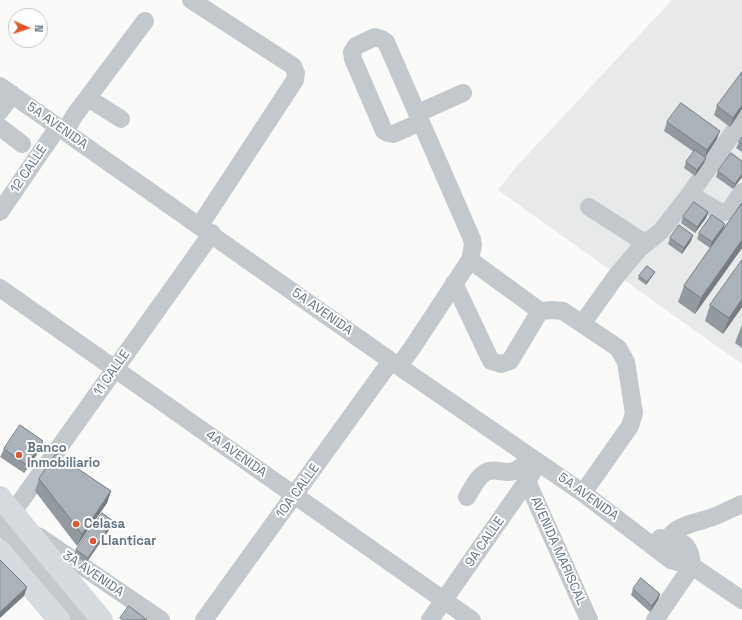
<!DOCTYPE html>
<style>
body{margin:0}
#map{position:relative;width:742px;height:620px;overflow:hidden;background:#fafaf8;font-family:"Space Grotesk",sans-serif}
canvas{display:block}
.north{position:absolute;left:8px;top:8px;width:40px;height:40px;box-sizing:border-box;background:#fff;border:1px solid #c1c8cd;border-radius:50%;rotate:93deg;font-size:11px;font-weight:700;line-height:16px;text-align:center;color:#657683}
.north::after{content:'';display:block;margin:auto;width:14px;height:18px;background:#e4572e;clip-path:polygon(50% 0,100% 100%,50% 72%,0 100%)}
</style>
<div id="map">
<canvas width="742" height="620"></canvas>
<div class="north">N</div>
</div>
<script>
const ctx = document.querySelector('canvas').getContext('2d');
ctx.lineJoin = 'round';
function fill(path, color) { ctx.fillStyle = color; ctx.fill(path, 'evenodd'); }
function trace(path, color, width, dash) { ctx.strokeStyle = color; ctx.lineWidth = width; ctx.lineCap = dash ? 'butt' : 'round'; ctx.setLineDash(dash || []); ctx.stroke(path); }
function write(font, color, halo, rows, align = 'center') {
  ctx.font = font + ' "Space Grotesk",sans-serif'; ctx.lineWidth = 4; ctx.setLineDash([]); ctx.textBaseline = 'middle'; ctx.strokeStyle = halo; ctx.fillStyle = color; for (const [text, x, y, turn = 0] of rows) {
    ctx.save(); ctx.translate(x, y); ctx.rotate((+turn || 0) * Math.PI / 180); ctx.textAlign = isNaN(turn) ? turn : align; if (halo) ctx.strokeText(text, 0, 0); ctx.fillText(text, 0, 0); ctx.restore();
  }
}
fill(new Path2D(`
 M672,0h70v364l-244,-174 18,-23z`), '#e8e9e9');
trace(new Path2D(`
 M191,0l102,66 3,7 -1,7 -95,145
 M0,86l391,275 192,132 88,67 21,6 50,34
 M88,98l33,21
 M0,111l12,-17
 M418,113l45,-20
 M742,120l-52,74 31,19 9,-3 12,-18
 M0,127l22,17
 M65,132l9,-16 71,-95
 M589,207l56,36
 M0,212l58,-85
 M470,260l70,51 12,-1 11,1 55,37 8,14 8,51 -4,13 -47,67
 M454,283l37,78 10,3 9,-3 30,-50
 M0,288l472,332
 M582,324l35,-49 23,-27 21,-17 29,-37
 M399,366l13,-18 58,-88 3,-15 -1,-6 -86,-197 -5,-3 -6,-2 -19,9 -4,6 1,7 31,72 4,2 5,1 28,-12
 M527,481l62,139
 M467,497c5,-8 10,-20 19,-25 10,-5 19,3 28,-1 6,-2 12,-9 17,-13
 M13,512l199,-279
 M0,524l80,96
 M38,536l123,84
 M660,538c21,0 31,6 32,28
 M671,560c-1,-7 -4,-18 0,-25 6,-10 32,-14 42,-18 10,-4 20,-9 29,-13
 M204,620l187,-259
 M430,620l97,-139 11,-18
 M655,620l37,-54`), '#c3c8cc', 18);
trace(new Path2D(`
 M0,497l102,123
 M0,551l59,69`), '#d6dbdf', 22);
fill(new Path2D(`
 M717,106l25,3 -12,18 -16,-12z
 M667,122l50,17 -12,18 -1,6 -9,13 -11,-8 2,-6 8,-10 -30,-21z
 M742,137v15l-6,-4 3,-6z
 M742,161v16l-9,12 -17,-12 2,-6z
 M742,203v45l-47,66 -17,-12 6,-16z
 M708,212l-2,6 -11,15 -14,-10 2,-6z
 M725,224l-15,24 -13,-9 2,-6z
 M693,235l-2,6 -9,13 -14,-10 2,-6z
 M653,275l-7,10 -8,-6 1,-3z
 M710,305l32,2 -19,27 -18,-13z
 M742,325v23l-7,-5 6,-16z
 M4,449l36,1 -16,23 -24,-16z
 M39,479l72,12 -4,12 -30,43 -42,-55z
 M111,527l-25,36 -12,-8 2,-5z
 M633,589l27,5 -2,6 -8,12 -19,-17z`), '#929a9f');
fill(new Path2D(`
 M742,105v4l-12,18 3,-9z
 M720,131l-3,8 -13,20 3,-9z
 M706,158l-2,5 -9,13 2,-6z
 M742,174v3l-9,12 2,-5z
 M708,212l-2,6 -11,15 2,-6z
 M725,224l-2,6 -13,18 2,-6z
 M693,235l-2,6 -9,13 2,-6z
 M742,240v8l-47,66 6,-16z
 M655,272l-2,3 -7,10 1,-3z
 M742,299v8l-19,27 6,-16z
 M43,441l-3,9 -16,23 3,-8z
 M111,491l-4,12 -30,43 5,-12z
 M113,521l-2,6 -25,36 2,-5z
 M27,587l-3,9 -24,22v-6z
 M660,594l-2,6 -8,12 2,-6z`), '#777d82');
const building = new Path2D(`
 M742,72v33l-9,13 -16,-12z
 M681,103l39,28 -13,19 -40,-28z
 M742,137v7l-3,-2z
 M695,150l11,8 -9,12 -11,-8z
 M731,153l11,8v13l-7,10 -17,-13z
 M694,202l14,10 -11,15 -14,-10z
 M742,203v37l-41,58 -17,-12z
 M712,215l13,9 -13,18 -13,-9z
 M679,225l14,10 -9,13 -14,-10z
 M742,260v39l-13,19 -19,-13z
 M647,266l8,6 -8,10 -8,-6z
 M20,425l23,16 -16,24 -23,-16z
 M56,454l55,37 -29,43 -43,-55z
 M102,513l11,8 -25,37 -12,-8z
 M0,560l27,27 -27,25z
 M641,578l19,16 -8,12 -19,-17z
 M129,606l18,14h-24l-3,-2z`);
fill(building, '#aab3b9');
trace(building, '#777d82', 1);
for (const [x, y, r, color] of [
 [19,455,4,"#e4572e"],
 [76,524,4,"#e4572e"],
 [93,541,4,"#e4572e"]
]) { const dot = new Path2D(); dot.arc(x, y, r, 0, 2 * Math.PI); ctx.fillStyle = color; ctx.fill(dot); trace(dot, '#fff', 1.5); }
write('13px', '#657683', '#fff', [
 ["5A AVENIDA",57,126,35],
 ["12 CALLE",29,169,-56],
 ["5A AVENIDA",322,312,35],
 ["11 CALLE",112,373,-55],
 ["4A AVENIDA",236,454,35],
 ["10A CALLE",298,491,-54],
 ["5A AVENIDA",588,497,36],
 ["9A CALLE",485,542,-55],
 ["AVENIDA MARISCAL",558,551,66],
 ["3A AVENIDA",93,574,34]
]);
write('bold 13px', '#657683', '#fff', [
 ["Banco",27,448],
 ["Inmobiliario",27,463],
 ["Celasa",84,524],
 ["Llanticar",101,541]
], 'left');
</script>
